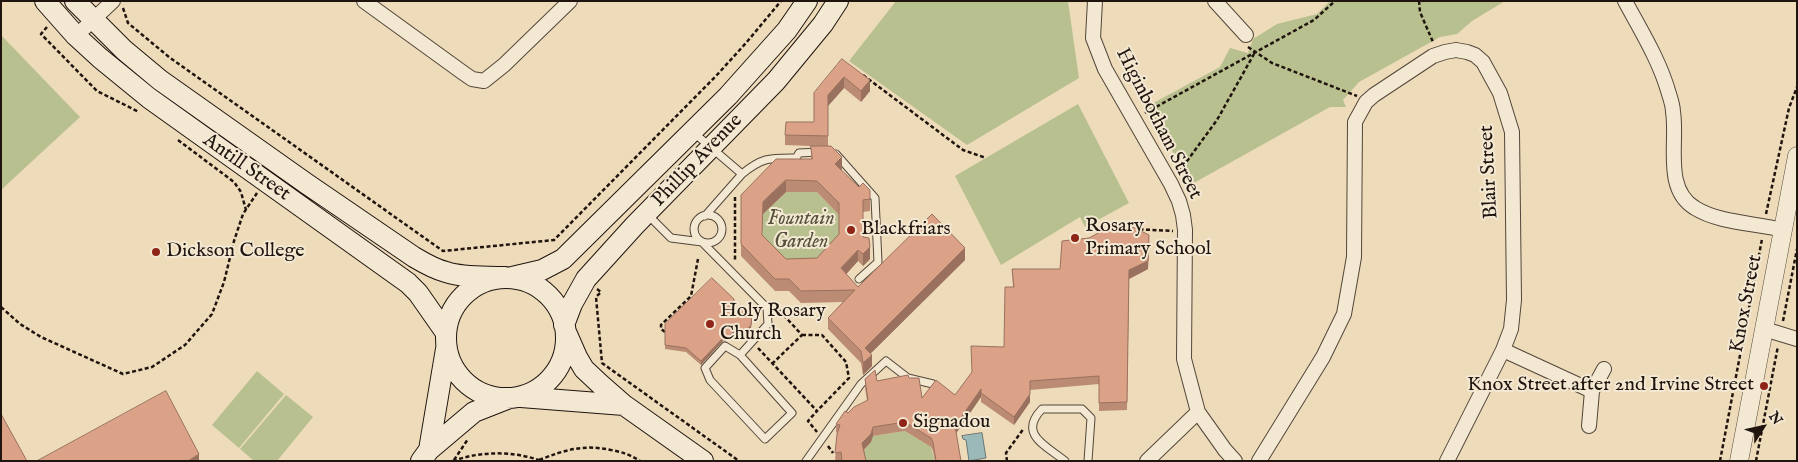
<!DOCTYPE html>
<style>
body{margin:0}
#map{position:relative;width:1798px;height:462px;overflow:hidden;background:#eddbba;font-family:"IM FELL English",serif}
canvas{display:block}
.frame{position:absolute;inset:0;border:2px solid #20140f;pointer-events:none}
.north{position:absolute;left:1738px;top:402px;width:50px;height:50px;-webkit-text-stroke:4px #f3e8d2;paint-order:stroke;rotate:55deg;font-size:14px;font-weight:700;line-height:20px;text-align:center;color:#20140f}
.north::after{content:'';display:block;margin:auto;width:18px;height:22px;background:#20140f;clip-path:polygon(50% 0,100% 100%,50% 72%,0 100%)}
</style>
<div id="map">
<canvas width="1798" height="462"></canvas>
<div class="frame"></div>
<div class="north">N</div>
</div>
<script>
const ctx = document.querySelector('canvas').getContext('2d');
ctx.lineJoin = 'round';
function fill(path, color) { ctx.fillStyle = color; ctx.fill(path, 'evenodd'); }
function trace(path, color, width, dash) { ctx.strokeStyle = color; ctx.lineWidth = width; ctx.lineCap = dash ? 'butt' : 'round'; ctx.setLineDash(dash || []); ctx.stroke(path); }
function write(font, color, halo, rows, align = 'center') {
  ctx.font = font + ' "IM FELL English",serif'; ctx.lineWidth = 4; ctx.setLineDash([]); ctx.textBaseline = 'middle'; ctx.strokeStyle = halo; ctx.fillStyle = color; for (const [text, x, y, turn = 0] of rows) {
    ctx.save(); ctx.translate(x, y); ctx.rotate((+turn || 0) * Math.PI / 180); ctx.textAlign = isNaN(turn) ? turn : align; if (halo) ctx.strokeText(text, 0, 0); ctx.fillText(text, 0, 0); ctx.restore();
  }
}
fill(new Path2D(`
 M896,1h172l11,77 -112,67 -118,-84z
 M1330,1h175l-33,20 -15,13 -17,3 -81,45 -16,18 3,7h-16l-138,77 -46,-77 74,-40 10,-19 18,5 5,-14 24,-15 40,-10z
 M1,35l79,82 -79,73z
 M1078,104l51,99 -44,24 -5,-10 -79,48 -46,-89z
 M786,192h31l22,23v31l-22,24 -31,1 -24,-24 1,-33z
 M257,371l27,23 -45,54 -27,-23z
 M286,395l27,22 -36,44h-23l-14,-12z
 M905,431l26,16 4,14h-71l-1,-10 8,-9 2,-6z`), '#b9c08f');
const water = new Path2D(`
 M982,433l4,25 -17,3 -3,-21 -3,-1 -1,-3z`);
fill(water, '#9bb9b8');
trace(water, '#6a7774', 1);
const service = new Path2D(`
 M693,132l49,42 -37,42
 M836,154l39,44 3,64 -19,17
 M742,174c21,-17 28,-16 54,-16l3,-5 20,-1
 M647,214l24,24 31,4 65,66 1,16 -28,31 -15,-9 -20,22 5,12 55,59 27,-26 -52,-58
 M694 229a14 14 0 1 1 28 0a14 14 0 1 1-28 0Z
 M806,461l55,-77 25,-23 22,17 25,6
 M1065,461c-20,-16 -47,-27 -23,-52h40l9,9 -3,43`);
const minor = new Path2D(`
 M364,1l98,71 10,7 12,2 20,-16 66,-64
 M1095,1l-2,37 12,31 66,115 8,17 4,14 2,15 -1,129 14,53 27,38 10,11
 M1215,1l31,34
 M1625,1c16,30 35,60 44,93 2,6 4,12 4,18 5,30 -10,77 22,96 24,15 60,15 88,22
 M76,36l37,-35
 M1764,329l33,10
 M1503,350l89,41
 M1589,426l3,-35 12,-22
 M1147,461l51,-49
 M1259,461l64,-104 21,-43 10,-57 1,-135 11,-20 8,-7 59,-39 12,-4 11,-2 11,2 8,3 8,7 17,31 12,39 2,168 -3,29 -8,21 -56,111`);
const tertiary = new Path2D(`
 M1739,461l58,-305`);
const secondary = new Path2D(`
 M45,1l31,35 24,22 49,40 259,185 10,10 28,40
 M75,1l49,49 36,30 147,104 107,73c10,6 20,12 32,15 18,6 39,4 59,5
 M512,277l30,-7 21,-11 165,-163 59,-66 20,-29
 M446 338a60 60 0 1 1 120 0a60 60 0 1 1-120 0Z
 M564,325l8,-21 14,-25 49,-54 141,-144 47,-57 15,-23
 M566,332l11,25 7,12 16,15 24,21 79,56
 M521,397l103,8
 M429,450l17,-101
 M421,461l8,-11 45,-38 33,-13`);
trace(service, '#53463a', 9);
trace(minor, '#53463a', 16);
trace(tertiary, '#53463a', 19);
trace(secondary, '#20140f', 22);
trace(new Path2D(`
 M1419,1l1,11 13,30
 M123,8l5,15 41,34 274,194 111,-11 162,-164 30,-33 35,-42
 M47,27l-6,7 56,57 42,21
 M1248,47l24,16 85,33
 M863,75l100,75 23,8
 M1145,113l169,-93 21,-19
 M178,140l56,42 7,10 5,18
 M1179,172l38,-52 37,-66
 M735,197v65
 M1766,214l23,-106 8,-21
 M1133,229l40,2
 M597,289l4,3 -5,5 6,66 137,98
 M1,307l19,17 21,13 82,37 29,-7 33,-22 27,-31 12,-32 10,-41 9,-27 14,-21
 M1783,321l14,-72
 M665,332l-4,-3v-4l30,-29 7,-37
 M802,335h20l24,27 3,16 -32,33
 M758,348l59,63 -9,10 9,11
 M772,364l30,-29 -24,-26
 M828,446l5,7
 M454,460l14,-21
 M539,460c26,-10 44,-16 72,-10 11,2 20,5 29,11
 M453,461c28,-10 58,-10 86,-1
 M1007,461l-1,-8 18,-25
 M1720,461l42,-222
 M1756,461l22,-115`), '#20140f', 2.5, [4, 2.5]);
trace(service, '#f3e8d2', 7);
trace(minor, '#f3e8d2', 14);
trace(tertiary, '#f3e8d2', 18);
trace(secondary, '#f3e8d2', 20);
fill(new Path2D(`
 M842,59l28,32 -9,11 -17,-14 -16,18v40l14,23 -1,1 18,17 11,3v21l-7,1v25l7,22 -7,7 -5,-5 -12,13 12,13 107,-27 -94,93 1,13 -9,9 -2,-12 -33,-34v-11l15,-16 -42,1 -12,-12h-14l-34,-35v-50l70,-47v-13l-26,-1v-10l29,-13zM786,192h31l22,23v19l-22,24 -31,1 -24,-23 1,-22z
 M1149,244l-1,25 -19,10 -2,131 -28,1v-27l-69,6v12l-16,23 -33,-23v-5l-25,36 5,28h-26l-2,-10 -2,-4 -26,-16 -32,5 -2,6 -7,8 2,11h-31l2,-28 -1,-1v-8l12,-11 19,-12 -2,-13v-9l12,2 32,-3 13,20 33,-3 49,-48 9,-60 -1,-18h48z
 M734,310l17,19 -5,5 -12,1 -7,6h-4l-22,24 -15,-13 -21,-3v-25z`), '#bc8b74');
fill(new Path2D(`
 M844,77v11l-16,18v41v-52z
 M870,80v11l-9,11v-11z
 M842,157v12l-7,7v-12z
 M786,180v12l-23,22v-12z
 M1149,235l-1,34 -19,10 -2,131 2,-140z
 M870,247v12l-7,7v-12z
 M965,248v12l-100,99v-11z
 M858,250v11l-17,19v-12z
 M752,317l-1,12 -5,5v-3z
 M734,331v4l-7,6v-3z
 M723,338v3l-22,24v-4z
 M872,355v11l-9,9v-12z
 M1030,381v21l-16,23v-8z
 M981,389v8l-26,38v-9z
 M873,427v9l-2,6 -9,9v-8z
 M199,454v7h-11z`), '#99715e');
const building = new Path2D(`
 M842,59l28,21 -9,11 -17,-14 -16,18v41l-43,-1 1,-13h28v-29z
 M811,146h20l11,11 -7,7 24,23 4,-4 7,7v9l-7,1v37l6,1 1,9 -7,7 -5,-4 -17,18 17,19 74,-73 33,34 -100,100 7,7 -9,8 -2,-12 -33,-33 27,-28 -54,1 -12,-12h-14l-34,-35v-49l35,-36h36zM786,180l31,1 22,22v31l-22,24 -31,1 -24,-24 1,-33z
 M1127,224l22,11 -1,26 -19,9 -2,132 -28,1v-27l-69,5v13l-16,23 -33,-24v-4l-26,37 6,35h-25l-3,-19 -2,-4 -26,-16 -32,5 -2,7 -9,9 4,18h-24l-1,-9 -6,1 2,-19 3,-9 -4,-1 9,-13 3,2 6,-6 14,-7 -3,-21 10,-9 2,11 31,-6 1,3h10l3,20 14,-18 19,15 17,-23 -1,-26 33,1 1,-60h9l-2,-18h48l2,-28 27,-3 13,-7z
 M712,278l22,21v11l10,-1 8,8 -1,8 -5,6h-12l-7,7h-4l-22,23 -15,-13 -21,-3v-21z
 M166,391l33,63 -11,7h-151z
 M1,414l26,47h-26z`);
fill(building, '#dba287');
trace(building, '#99715e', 1);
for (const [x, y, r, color] of [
 [851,230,5,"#8f2418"],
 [1075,238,5,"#8f2418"],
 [156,252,5,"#8f2418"],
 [710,324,5,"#8f2418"],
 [1764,386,5,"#8f2418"],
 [903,423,5,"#8f2418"]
]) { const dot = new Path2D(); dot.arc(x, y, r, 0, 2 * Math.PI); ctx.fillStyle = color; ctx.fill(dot); trace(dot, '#f3e8d2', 2); }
write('20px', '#20140f', '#f3e8d2', [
 ["Higinbotham Street",1158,124,63],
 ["Phillip Avenue",698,161,-46],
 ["Antill Street",246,168,35],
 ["Blair Street",1490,172,-93],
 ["Knox Street",1747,304,-79]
]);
write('italic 20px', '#56503c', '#f3e8d2', [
 ["Fountain",801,220],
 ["Garden",801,243]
]);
write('20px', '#20140f', '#f3e8d2', [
 ["Rosary",1085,227],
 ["Primary School",1085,250],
 ["Blackfriars",861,230],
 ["Dickson College",166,252],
 ["Holy Rosary",720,312],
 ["Church",720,335],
 ["Knox Street after 2nd Irvine Street",1754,386,"right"],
 ["Signadou",913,423]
], 'left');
</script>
